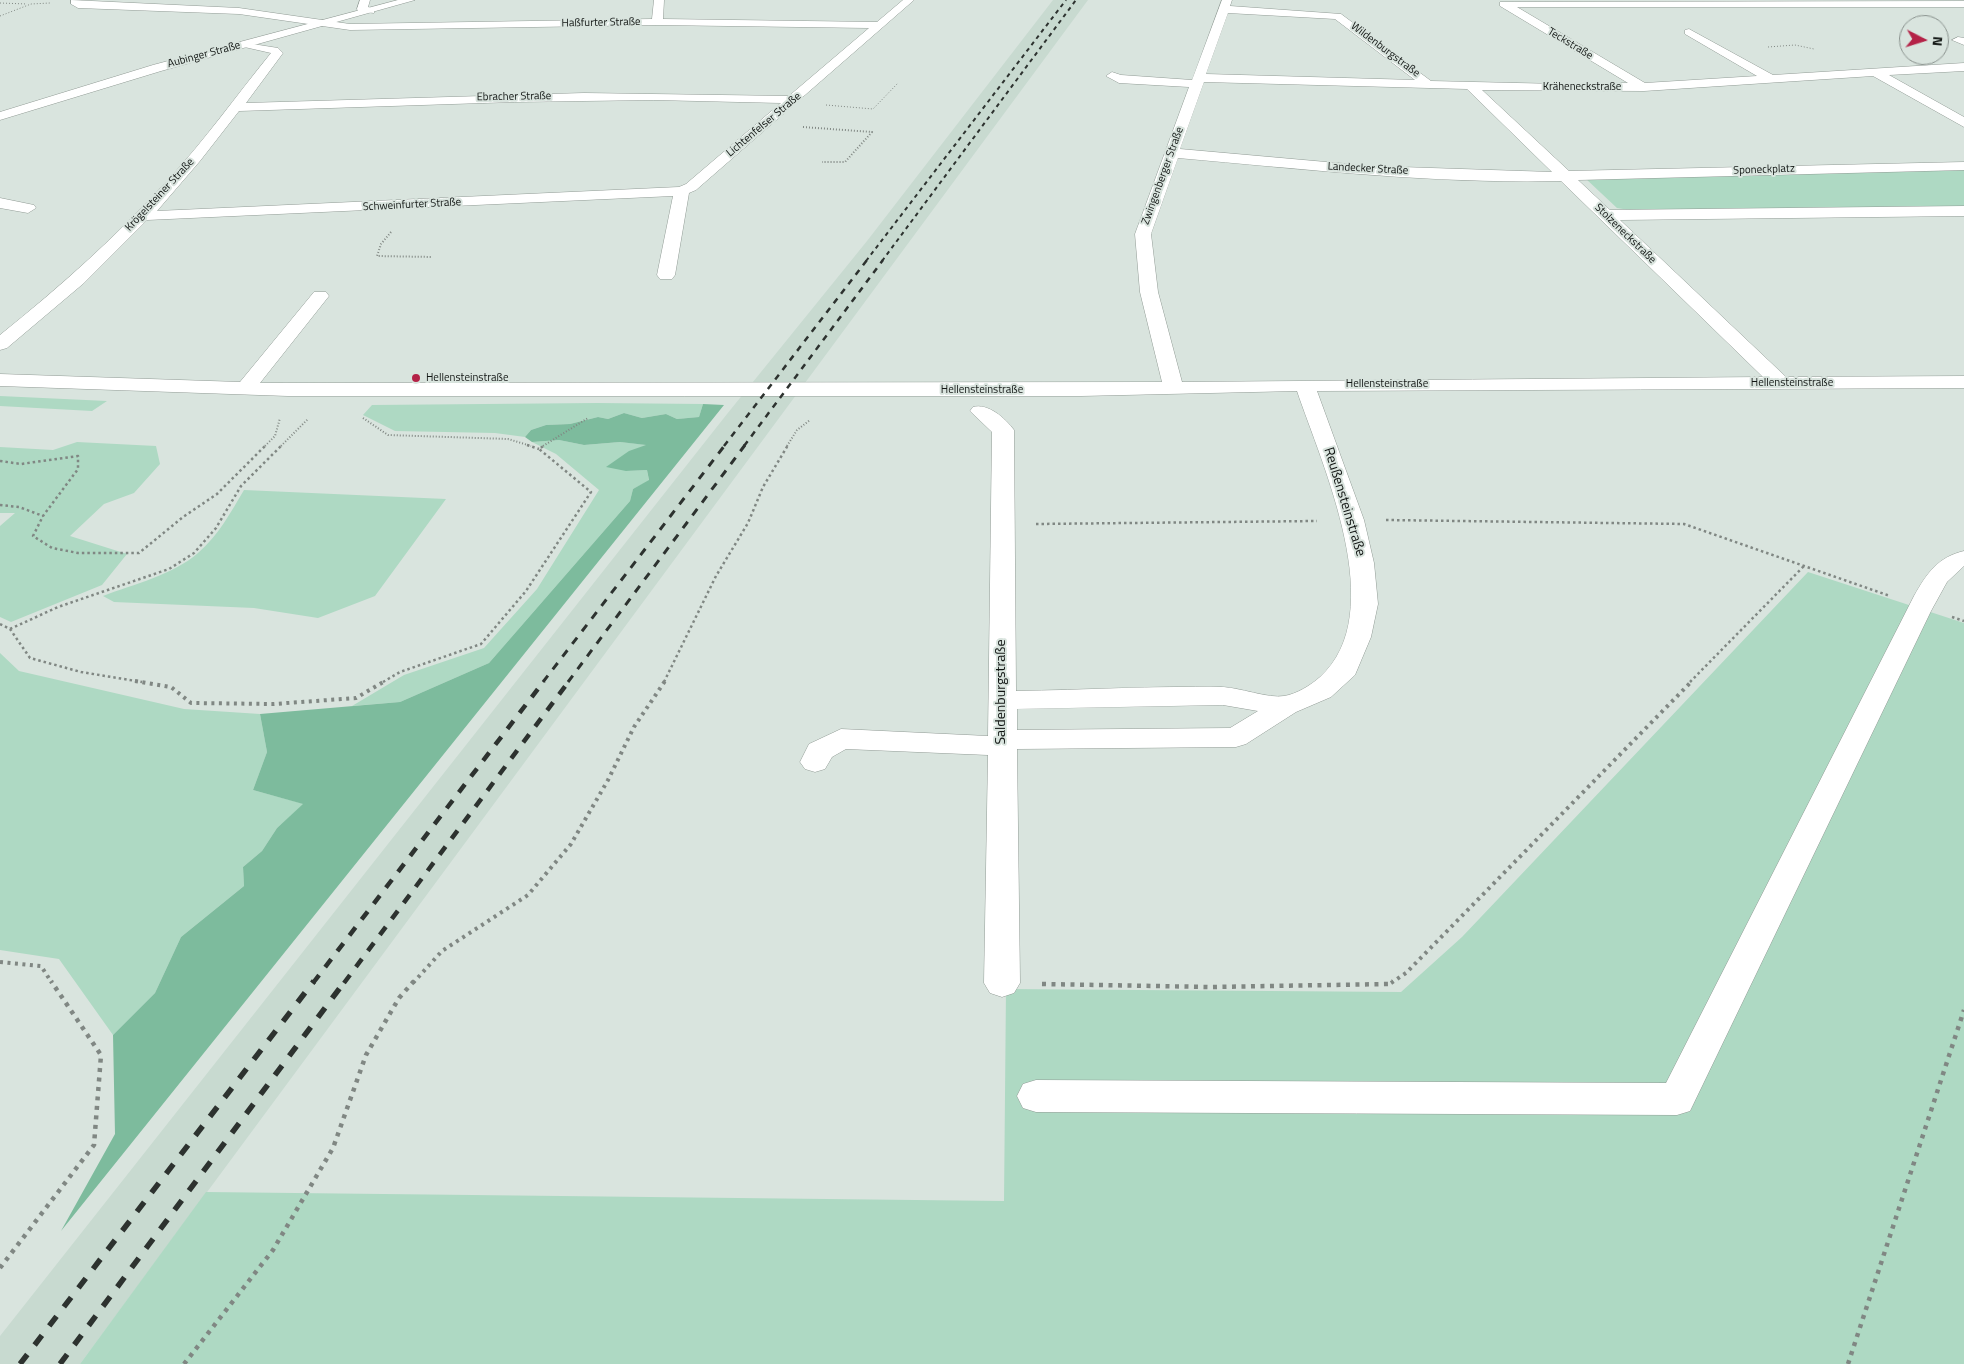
<!DOCTYPE html>
<meta charset="utf-8">
<style>
body{margin:0}
#map{position:relative;width:1964px;height:1364px;overflow:hidden;background:#d9e4de;font-family:"Titillium Web",sans-serif}
canvas{display:block}
.north{position:absolute;left:1899px;top:15px;width:50px;height:50px;box-sizing:border-box;background:#d9e4de;border:1px solid #89918d;border-radius:50%;rotate:95deg;font-size:14px;font-weight:700;line-height:20px;text-align:center;color:#111513}
.north::after{content:'';display:block;margin:auto;width:18px;height:22px;background:#b42247;clip-path:polygon(50% 0,100% 100%,50% 72%,0 100%)}
</style>
<div id="map">
<canvas width="1964" height="1364"></canvas>
<div class="north">N</div>
</div>
<script>
const ctx = document.querySelector('canvas').getContext('2d');
ctx.lineJoin = 'round';
function fill(path, color) { ctx.fillStyle = color; ctx.fill(path, 'evenodd'); }
function trace(path, color, width, dash) { ctx.strokeStyle = color; ctx.lineWidth = width; ctx.lineCap = dash ? 'butt' : 'round'; ctx.setLineDash(dash || []); ctx.stroke(path); }
function write(font, color, halo, rows, align = 'center') {
  ctx.font = font + ' "Titillium Web",sans-serif'; ctx.lineWidth = 4; ctx.setLineDash([]); ctx.textBaseline = 'middle'; ctx.strokeStyle = halo; ctx.fillStyle = color; for (const [text, x, y, turn = 0] of rows) {
    ctx.save(); ctx.translate(x, y); ctx.rotate((+turn || 0) * Math.PI / 180); ctx.textAlign = isNaN(turn) ? turn : align; if (halo) ctx.strokeText(text, 0, 0); ctx.fillText(text, 0, 0); ctx.restore();
  }
}
fill(new Path2D(`
 M1053,0h35l-1008,1364h-80v-28l727,-922 140,-173z`), '#c8dad0');
fill(new Path2D(`
 M1964,170v37l-329,4 -18,-3 -32,-30z
 M0,396l107,5 -15,10 -92,-5z
 M597,403l106,1 -4,13 -22,2 -11,-5 -24,4 -18,-5 -16,6 -10,-2 -28,7 -24,1 -15,5 -6,7 -30,-4 -100,-2 -32,-16 9,-10z
 M559,440l25,5 36,-3 28,3 -22,26 21,-1 2,11 -16,8 -3,12 -141,162 -89,39 -48,4 52,-31 80,-27 53,-59 62,-99 -43,-36 -24,-12z
 M77,442l79,4 4,18 -26,29 -30,11 -34,32 57,18 -25,31 -91,37 -11,-5v-91l15,-13h-15v-66l53,3z
 M244,490l202,9 -71,97 -57,22 -64,-10 -140,-6 -11,-6c31,-12 70,-21 95,-43 20,-17 33,-41 46,-63z
 M1808,572l156,51v741h-1884l126,-172 798,9 2,-212 395,3 61,-55z
 M0,653l19,18 165,38 76,5 7,38 -14,38 51,14 -27,24 -15,23 -19,16 1,19 -63,51 -26,56 -42,42 -54,-76 -59,-9z`), '#aed9c3');
fill(new Path2D(`
 M703,404l21,1 -663,826 54,-97 -2,-99 42,-42 26,-56 63,-51 -1,-19 19,-16 15,-23 26,-24 -50,-14 14,-38 -7,-38 140,-12 89,-39 141,-162 3,-12 16,-9 -2,-10 -21,1 -20,-4 23,-16 17,-6 -26,-3 -36,3 -25,-5 -27,2 -7,-5 6,-7 15,-5 24,-1 28,-7 10,2 16,-6 18,5 24,-4 11,5 22,-2z`), '#7dbb9d');
const minor = new Path2D(`
 M71,0l168,8 111,16 302,-5 2,-19h10l-1,19 214,3 26,-22h11l-218,190 -7,3 -14,82 -3,4h-12l-3,-4 16,-79 -526,24 -63,63 -77,65 -7,2v-15c60,-48 117,-99 168,-155 37,-40 68,-84 103,-127l-31,-7v-4l38,6 5,5 -37,50 338,-10 205,3 80,-68 -212,-3 -307,5 -111,-16 -161,-6 -7,-4zM654,100l127,3 -95,81 -7,3 -522,24 43,-50 39,-50 275,-9z
 M360,0h10l-2,7 6,2v4l-16,-2 -1,-2z
 M1222,0h10l-2,6 111,8 90,67 129,3 68,-1 -128,-77v-4l464,-1v6h-447l128,76 112,-7 -72,-42v-4l4,-1 84,46 191,-12v8l-75,4 75,42v10l-91,-51 -229,15 -162,-1 87,81 395,-9v8l-386,10 32,30 354,-4v10l-344,4 166,157 178,-1v12l-647,3 47,129 10,43 4,41 -7,33 -16,38 -24,22 -35,15 -50,32 -10,3 -219,2 3,234 -6,10 -12,4 -12,-4 -6,-10 4,-228 -142,-6 -14,8 -7,12 -10,3 -10,-3 -5,-7 9,-18 32,-15 147,7 4,-304 -22,-21 3,-4c15,-4 32,11 41,23l2,261c68,-1 137,-5 205,-4 17,0 48,12 63,9 13,-2 27,-11 36,-19 71,-64 2,-212 -23,-286l-216,5h-793l-288,-10v-12l240,8 74,-90h12l3,4 -69,87 902,-1 -22,-90 -5,-58 54,-147 -70,-4 -13,-7 6,-4 9,3 71,5zM1228,13l107,6 80,61 -209,-6zM1204,82l263,7 85,83 -181,-6 -191,-17zM1178,158c127,11 255,26 383,23l202,196 -581,5 -24,-90 -7,-58zM1223,705l35,6 -28,17 -213,2v-21z
 M1958,37l6,1v7l-12,-5z
 M0,198l34,7 2,3 -8,5 -28,-5z
 M1964,551v15l-17,16 -16,29 -241,500 -13,4 -641,-3 -13,-4 -6,-12 6,-12 13,-4 630,3 248,-487c13,-23 24,-39 50,-45z`);
const major = new Path2D(`
 M398,0h17l-254,71 -161,49v-8l153,-47z`);
trace(minor, '#919b95', 1);
trace(major, '#919b95', 1);
trace(new Path2D(`
 M0,3l27,1
 M0,16l31,-12 19,-1
 M1768,47l27,-2 19,4
 M826,105l47,4 25,-26`), '#808783', 1, [1, 2]);
trace(new Path2D(`
 M803,127l69,5 -27,30h-23
 M391,232l-10,12 -4,12 55,1
 M363,418l25,17 120,4 23,7
 M265,446l10,-10 5,-18
 M281,446l27,-27
 M543,446l45,-28
 M787,446l10,-16 13,-10`), '#808783', 2, [1, 2]);
trace(new Path2D(`
 M527,445l12,4
 M0,461l21,3 57,-8v13l-35,47 -10,20 19,12 26,5h61l44,-36 34,-23 49,-49
 M0,505l19,2 24,9
 M1386,520l298,4 206,72
 M1036,524l281,-3
 M1952,617l12,4
 M0,624l10,5 20,29 51,14 61,10
 M10,629l48,-22 111,-38 25,-16 22,-25 25,-42 41,-41
 M383,682l17,-10 81,-28 45,-53 65,-99 -52,-43 6,-4
 M664,682l52,-106 32,-53 15,-36 25,-42
 M1690,682l114,-116`), '#808783', 2.5, [2.5, 3]);
trace(new Path2D(`
 M135,681l36,6 20,16 83,1 82,-6 29,-17
 M0,962l41,4 11,17
 M413,983l29,-32 86,-56 43,-51 37,-64 26,-53 31,-46
 M1391,983l15,-10 286,-292`), '#808783', 4, [3, 4.5]);
trace(new Path2D(`
 M1042,984l168,3 179,-3 4,-3
 M0,1268l94,-123 7,-90 -50,-74
 M184,1364l89,-114 60,-102 33,-93 33,-57 15,-17
 M1848,1364l116,-354`), '#808783', 4.5, [4, 5.5]);
fill(minor, '#fff');
fill(major, '#fff');
trace(new Path2D(`
 M866,261l200,-261
 M882,261l194,-261`), '#2d322f', 2, [4, 4]);
trace(new Path2D(`
 M724,446l143,-186
 M744,446l139,-186`), '#2d322f', 2.5, [6, 6]);
trace(new Path2D(`
 M543,682l182,-237
 M568,682l177,-237`), '#2d322f', 3, [8, 8]);
trace(new Path2D(`
 M313,983l231,-302
 M344,983l225,-302`), '#2d322f', 4.5, [10, 10]);
trace(new Path2D(`
 M20,1364l294,-383
 M60,1364l285,-383`), '#2d322f', 5.5, [12, 12]);
for (const [x, y, r, color] of [
 [416,378,5,"#b42247"]
]) { const dot = new Path2D(); dot.arc(x, y, r, 0, 2 * Math.PI); ctx.fillStyle = color; ctx.fill(dot); trace(dot, '#d9e4de', 2); }
write('11px', '#111513', '#d9e4de', [
 ["Haßfurter Straße",601,23,-1],
 ["Teckstraße",1570,44,31],
 ["Wildenburgstraße",1385,50,37],
 ["Aubinger Straße",204,55,-15],
 ["Kräheneckstraße",1582,87],
 ["Ebracher Straße",514,97,-1],
 ["Lichtenfelser Straße",764,125,-40],
 ["Landecker Straße",1368,169,3],
 ["Sponeckplatz",1764,170,-2],
 ["Zwingenberger Straße",1163,176,-70],
 ["Krögelsteiner Straße",160,195,-47],
 ["Schweinfurter Straße",412,205,-3],
 ["Stolzeneckstraße",1625,234,44],
 ["Hellensteinstraße",1792,383],
 ["Hellensteinstraße",1387,384],
 ["Hellensteinstraße",982,390]
]);
write('11px', '#111513', '#d9e4de', [
 ["Hellensteinstraße",426,378]
], 'left');
write('14px', '#111513', '#d9e4de', [
 ["Reußensteinstraße",1344,502,73],
 ["Saldenburgstraße",1002,692,-90]
]);
</script>
